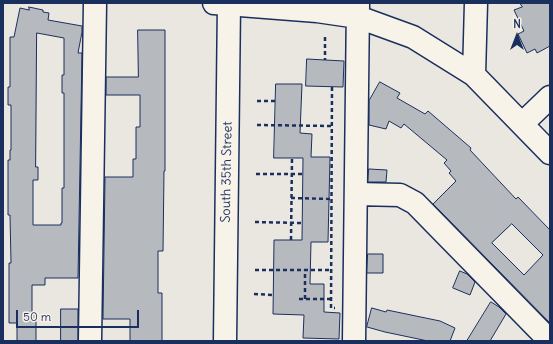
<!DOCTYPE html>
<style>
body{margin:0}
#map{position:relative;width:553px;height:344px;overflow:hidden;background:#eae7e0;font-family:Delius,sans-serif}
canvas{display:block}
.frame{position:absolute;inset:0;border:4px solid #1b2f5e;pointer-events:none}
.north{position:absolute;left:497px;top:16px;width:40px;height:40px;-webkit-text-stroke:3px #f7f3e8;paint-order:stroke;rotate:0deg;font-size:11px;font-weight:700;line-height:16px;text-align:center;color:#1b2f5e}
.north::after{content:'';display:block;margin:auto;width:14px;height:18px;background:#1b2f5e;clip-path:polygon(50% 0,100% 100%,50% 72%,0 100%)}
.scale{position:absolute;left:16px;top:310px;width:123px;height:18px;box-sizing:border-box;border:2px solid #1b2f5e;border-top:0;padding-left:5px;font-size:12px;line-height:14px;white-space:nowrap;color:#1b2f5e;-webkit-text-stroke:3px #f7f3e8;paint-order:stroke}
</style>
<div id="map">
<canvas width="553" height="344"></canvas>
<div class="frame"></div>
<div class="north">N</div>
<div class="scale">50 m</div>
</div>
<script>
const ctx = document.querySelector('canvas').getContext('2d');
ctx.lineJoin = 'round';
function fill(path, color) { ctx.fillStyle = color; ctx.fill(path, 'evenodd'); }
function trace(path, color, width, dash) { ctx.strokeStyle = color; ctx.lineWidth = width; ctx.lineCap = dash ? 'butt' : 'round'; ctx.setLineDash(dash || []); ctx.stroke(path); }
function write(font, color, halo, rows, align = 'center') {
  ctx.font = font + ' Delius,sans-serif'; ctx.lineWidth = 4; ctx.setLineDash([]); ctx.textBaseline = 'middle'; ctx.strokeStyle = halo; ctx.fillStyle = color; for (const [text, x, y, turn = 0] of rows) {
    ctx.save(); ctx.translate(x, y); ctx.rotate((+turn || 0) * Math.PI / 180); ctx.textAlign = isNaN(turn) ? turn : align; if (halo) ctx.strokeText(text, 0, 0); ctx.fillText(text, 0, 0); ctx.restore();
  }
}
const building = new Path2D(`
 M520,3h30v43l-13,7 -2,-4 -8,4 -9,-19 6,-3 -10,-21 8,-3z
 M29,7l14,3v2l6,1 -1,7 34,6v6l-4,21h4l-4,225h-33v7h-13v28h4v28h-19v-18h-8v-60h2l-1,-48h-2v-55h2v-10h1v-45h-3v-18h2v-50h4l6,-29 9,2zM37,33l27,5v37h-2v18h2v95h-2v35h-1v2h-28v-45h5v-13h-2z
 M138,30h27v141h-1l-1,80h-5v42h4v48h-32v-22h-27l2,-142h28v-18h3v-32h4v-32h-34v-18h32z
 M307,59l37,2 -1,26 -37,-1z
 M380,82l20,11 -3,5 28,16 3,-3 43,37 -1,2 46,49 2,-2 32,33v93l-117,-119 23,-23 -7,-8 2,-2 -7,-8 3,-3 -43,-36 -3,4 -12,-7 -3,8 -17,-4v-24zM512,224l31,31 -19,20 -32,-32z
 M276,84h26l-2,49 12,1 -1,23h19l-2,85h-17l-1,42h14v28l16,1 -1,26 -36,-1 1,-23 -31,-1 1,-74h28l1,-82h-29z
 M369,169l18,1 -1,12h-18z
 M368,254h15v19h-16z
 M460,271l7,3 8,8 -5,13 -17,-7z
 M491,302l8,5 7,7 -16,27h-23z
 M372,308l14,4 1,-2 53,11 15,7 -5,13h-22l-43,-9 -18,-5z
 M61,309h17v32h-17z`);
fill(building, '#b6babf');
trace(building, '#1b2f5e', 1);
const minor = new Path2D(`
 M214,3l103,8 41,6 55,20 61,38 76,78
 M474,75l2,-72
 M522,124l28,-27
 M356,194l44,1 15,8 135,138
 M90,341l5,-338
 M354,341l4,-337`);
const major = new Path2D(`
 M225,341l4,-338`);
trace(minor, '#1b2f5e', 25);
trace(major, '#1b2f5e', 25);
trace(new Path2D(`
 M325,37v23
 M332,87l-1,221h4
 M257,101h18
 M257,125l75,1
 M256,174h47
 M291,198l40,1
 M255,222l47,1
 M291,240l1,-82
 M255,270h76
 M254,294l19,1
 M299,299h32
 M305,299v-29`), '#1b2f5e', 2.5, [4, 3]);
trace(minor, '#f7f3e8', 22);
trace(major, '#f7f3e8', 22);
write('13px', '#1b2f5e', '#f7f3e8', [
 ["South 35th Street",227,172,-89]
]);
</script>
